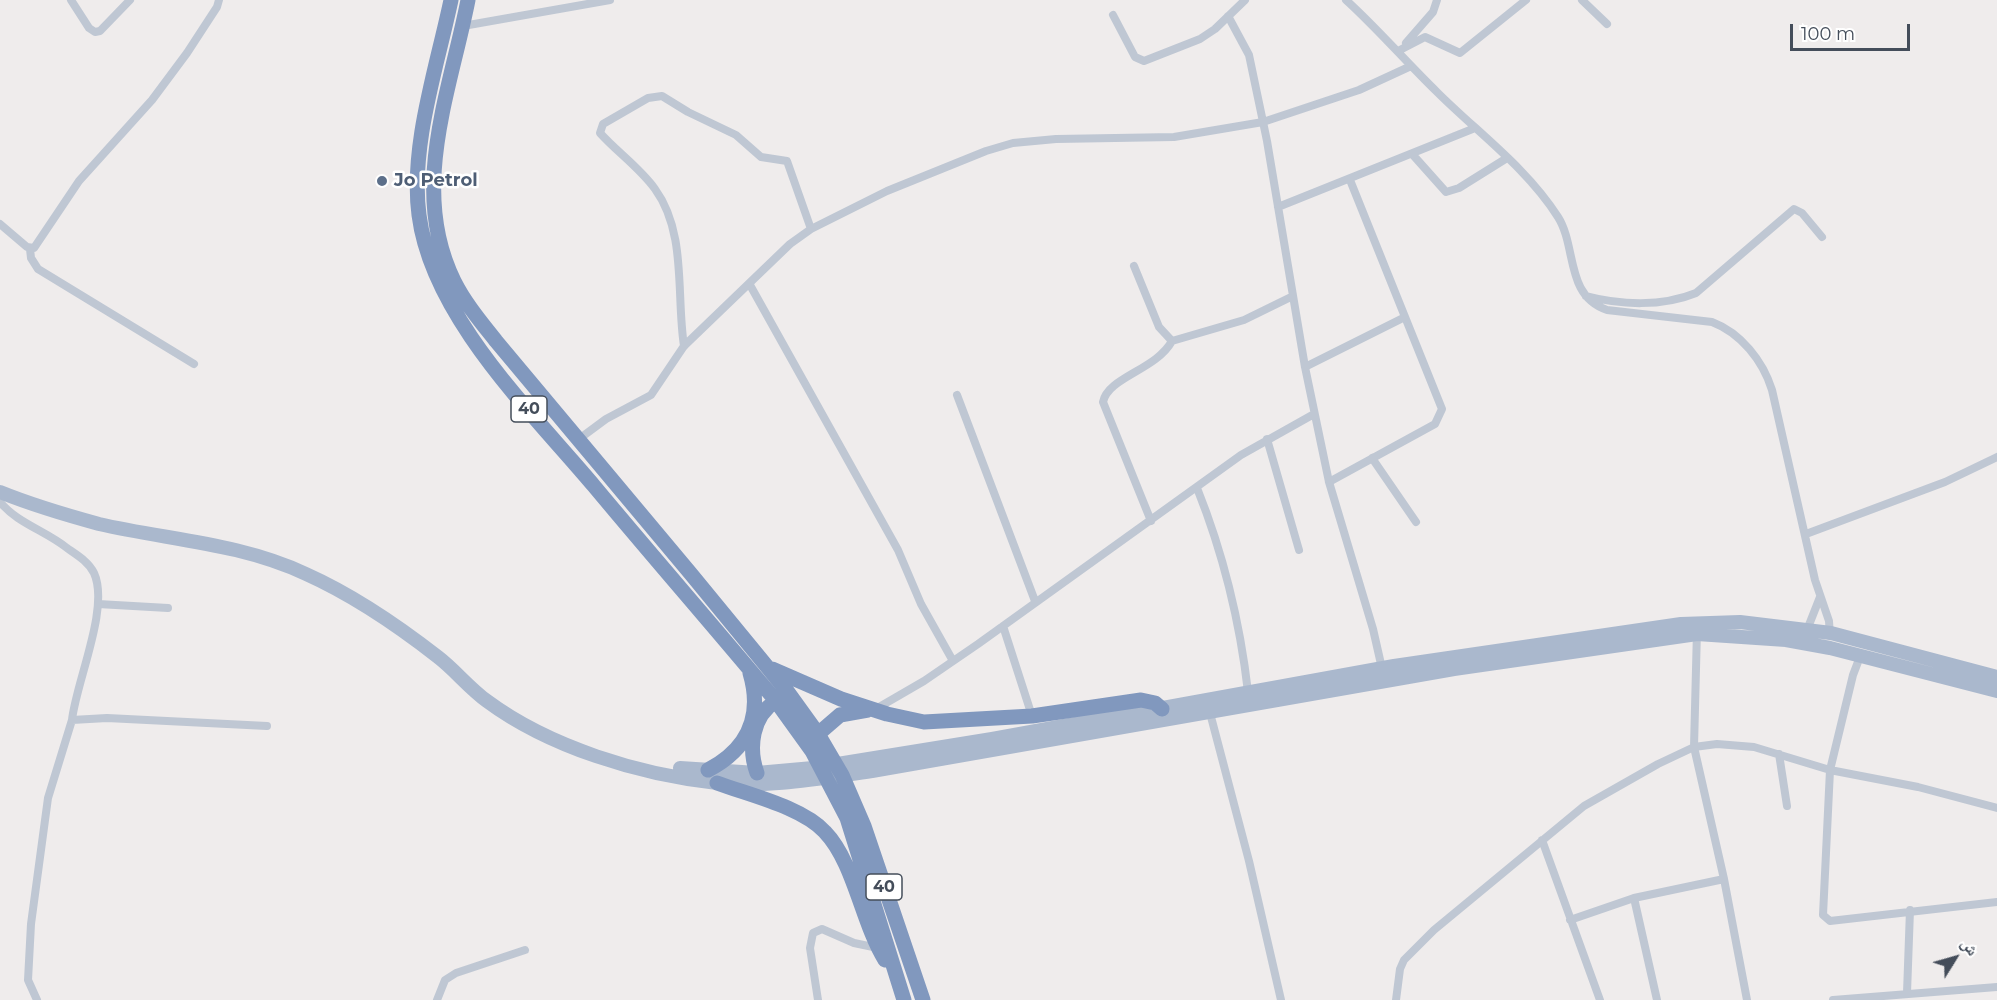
<!DOCTYPE html>
<meta charset="utf-8">
<style>
body{margin:0}
#map{position:relative;width:1997px;height:1000px;overflow:hidden;background:#efecec;font-family:Montserrat,"Noto Naskh Arabic",sans-serif}
canvas{display:block}
.north{position:absolute;left:1925px;top:928px;width:60px;height:60px;-webkit-text-stroke:4px #fff;paint-order:stroke;rotate:53deg;font-size:16px;font-weight:700;line-height:24px;text-align:center;color:#444d5a}
.north::after{content:'';display:block;margin:auto;width:21px;height:27px;background:#444d5a;clip-path:polygon(50% 0,100% 100%,50% 72%,0 100%)}
.scale{position:absolute;left:1790px;top:24px;width:120px;height:27px;box-sizing:border-box;border:3px solid #444d5a;border-top:0;padding-left:8px;font-size:18px;line-height:21px;white-space:nowrap;color:#444d5a;-webkit-text-stroke:4px #fff;paint-order:stroke}
</style>
<div id="map">
<canvas width="1997" height="1000"></canvas>
<div class="north">ش</div>
<div class="scale">100 m</div>
</div>
<script>
const ctx = document.querySelector('canvas').getContext('2d');
ctx.lineJoin = 'round';
function trace(path, color, width, dash) { ctx.strokeStyle = color; ctx.lineWidth = width; ctx.lineCap = dash ? 'butt' : 'round'; ctx.setLineDash(dash || []); ctx.stroke(path); }
function write(font, color, halo, rows, align = 'center') {
  ctx.font = font + ' Montserrat,sans-serif'; ctx.lineWidth = 5; ctx.setLineDash([]); ctx.textBaseline = 'middle'; ctx.strokeStyle = halo; ctx.fillStyle = color; for (const [text, x, y, turn = 0] of rows) {
    ctx.save(); ctx.translate(x, y); ctx.rotate((+turn || 0) * Math.PI / 180); ctx.textAlign = isNaN(turn) ? turn : align; if (halo) ctx.strokeText(text, 0, 0); ctx.fillText(text, 0, 0); ctx.restore();
  }
}
trace(new Path2D(`
 M71,0l18,28 6,4 5,-1 30,-31
 M1346,0c32,29 60,62 91,92 40,40 90,76 121,125 19,30 7,79 49,93l105,12c29,11 51,39 60,68l43,190 14,41 1,15
 M1582,0l25,24
 M1113,15l22,42 9,4 56,-22 15,-10 30,-29
 M1228,16l21,39 18,86 38,226 24,115 44,147 10,44
 M463,26l147,-26
 M1406,43l27,-31 4,-12
 M1398,51l27,-14 35,16 66,-53
 M1413,155l33,37 13,-4 48,-30
 M1278,207l197,-79
 M0,224l27,23 7,1 45,-67 73,-81 35,-47 30,-46 2,-7
 M30,249l1,9 7,11 156,95
 M1134,266l25,61 13,14 72,-21 49,-24
 M750,285l148,265 23,54 32,57
 M1586,296c34,9 76,11 110,-3l98,-84 8,4 20,24
 M684,346c-8,-51 3,-113 -29,-157 -15,-21 -38,-37 -55,-56l3,-9 45,-26 14,-2 26,16 48,23 25,22 26,4 24,68
 M1305,367l100,-50
 M957,395l78,206
 M579,439l27,-20 45,-24 33,-49 106,-102 21,-15 76,-38 99,-40 27,-8 43,-4 118,-2 89,-15 96,-32 52,-24
 M1267,439l32,111
 M1372,458l44,64
 M1329,482l106,-58 7,-15 -92,-229
 M1197,488c26,65 43,134 51,204
 M0,502c17,21 46,29 67,46 10,7 22,14 27,25 16,35 -18,109 -22,147l35,-2 160,8
 M1151,521l-48,-119c5,-25 53,-32 69,-61
 M1806,534l139,-52 52,-25
 M98,604l70,4
 M1003,626l29,90
 M1697,630l-3,117 30,132 23,121
 M1807,630l13,-33
 M1861,654l-8,21 -23,95 -7,145 7,6 167,-19
 M874,710l50,-29 54,-37 263,-189 73,-41
 M1210,713l39,148 32,139
 M1779,754l8,52
 M1542,840l58,160
 M1570,920l64,-22
 M1907,993l3,-83
 M37,1000l-9,-20 3,-56 17,-126 24,-78
 M437,1000l8,-20 11,-7 69,-23
 M818,1000l-8,-52 3,-15 9,-4 32,14 24,5
 M1396,1000l4,-31 4,-9 30,-30 150,-124 74,-42 36,-17 23,-3 37,3 76,23 88,17 79,21
 M1657,1000l-23,-102 90,-19
 M1833,1000l164,-13`), '#bfc7d3', 8);
trace(new Path2D(`
 M0,492c32,13 66,23 99,32 70,16 141,19 207,50 47,21 91,51 132,83 17,13 31,31 49,44 62,46 153,74 230,82 52,5 104,-5 155,-12l582,-102 243,-35 89,6 44,8 167,43
 M680,768l77,5 56,-5 179,-29 402,-73 287,-42 59,-2 91,11 166,44`), '#aab8cd', 14);
trace(new Path2D(`
 M451,0c-14,67 -41,146 -32,215 13,101 111,195 175,271 60,72 122,143 182,215l36,50 35,67 57,182
 M468,0c-18,92 -59,190 -14,281 11,22 27,41 42,60l195,233 96,117 31,43 24,41 22,51 59,174
 M772,669l69,30 46,15 37,8 108,-6 109,-16 14,3 7,6
 M818,734l22,-19 28,-5
 M708,770c40,-21 55,-53 42,-97
 M757,773c-9,-25 -5,-57 19,-72
 M717,783c32,12 85,24 108,49 29,30 37,91 60,128`), '#8198be', 15);
for (const [x, y, r, color] of [
 [382,181,6,"#5c6f8a"]
]) { const dot = new Path2D(); dot.arc(x, y, r, 0, 2 * Math.PI); ctx.fillStyle = color; ctx.fill(dot); trace(dot, '#fff', 2); }
for (const [x, y, w] of [
 [529,409,36],
 [884,887,36]
]) { const box = new Path2D(); box.roundRect(x - w / 2, y - 13, w, 26, 4.5); ctx.fillStyle = '#fff'; ctx.fill(box); trace(box, '#444d5a', 1.5); }
write('bold 16px', '#444d5a', null, [
 ["40",529,409],
 ["40",884,887]
]);
write('bold 18px', '#4e5e75', '#fff', [
 ["Jo Petrol",394,181]
], 'left');
</script>
